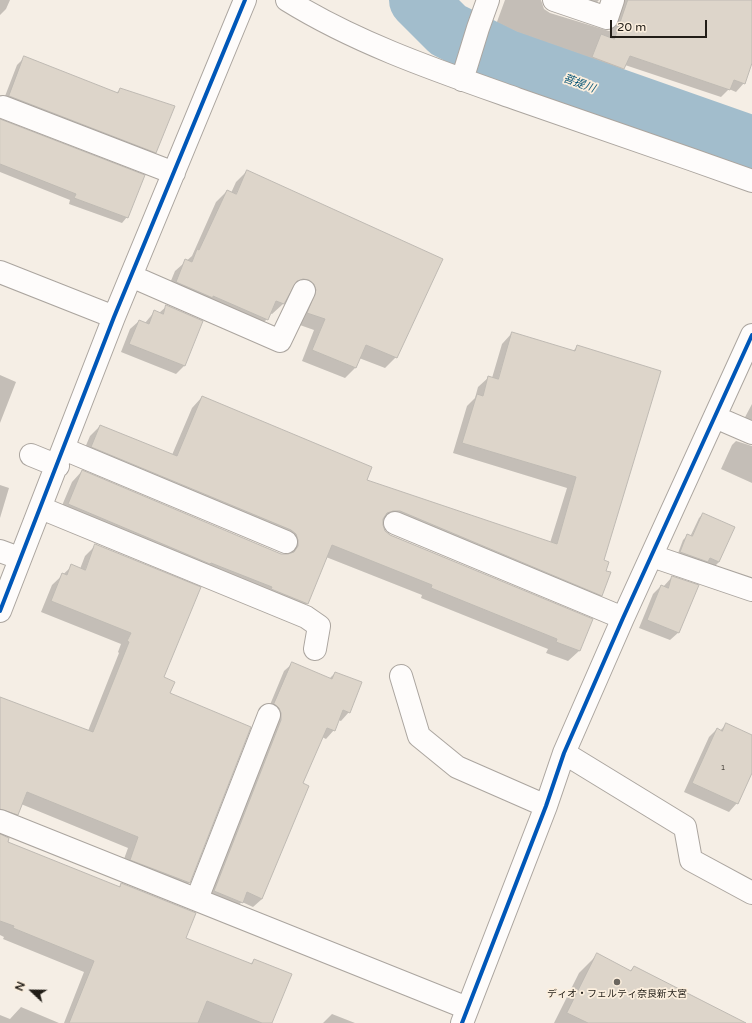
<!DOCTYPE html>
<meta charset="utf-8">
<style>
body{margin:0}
#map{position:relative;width:752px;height:1023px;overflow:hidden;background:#f5eee5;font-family:"Varela Round",sans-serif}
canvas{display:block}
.north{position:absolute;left:12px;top:971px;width:40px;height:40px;-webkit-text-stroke:3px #fcefde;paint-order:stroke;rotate:292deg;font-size:11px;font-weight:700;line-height:16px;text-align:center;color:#211d17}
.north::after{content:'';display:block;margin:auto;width:14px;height:18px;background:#211d17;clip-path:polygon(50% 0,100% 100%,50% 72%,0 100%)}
.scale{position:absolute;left:610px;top:20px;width:97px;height:18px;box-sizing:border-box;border:2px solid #211d17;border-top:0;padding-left:5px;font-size:12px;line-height:14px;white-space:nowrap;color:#211d17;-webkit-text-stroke:3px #fcefde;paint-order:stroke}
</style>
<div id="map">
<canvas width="752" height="1023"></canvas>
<div class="north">N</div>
<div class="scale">20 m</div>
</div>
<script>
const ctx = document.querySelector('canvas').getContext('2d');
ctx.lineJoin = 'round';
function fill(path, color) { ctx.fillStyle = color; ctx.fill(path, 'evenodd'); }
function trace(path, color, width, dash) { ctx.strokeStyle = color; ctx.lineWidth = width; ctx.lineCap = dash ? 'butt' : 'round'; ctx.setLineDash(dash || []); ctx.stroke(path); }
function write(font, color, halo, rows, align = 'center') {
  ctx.font = font + ' "Varela Round","Noto Sans JP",sans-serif'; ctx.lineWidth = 3.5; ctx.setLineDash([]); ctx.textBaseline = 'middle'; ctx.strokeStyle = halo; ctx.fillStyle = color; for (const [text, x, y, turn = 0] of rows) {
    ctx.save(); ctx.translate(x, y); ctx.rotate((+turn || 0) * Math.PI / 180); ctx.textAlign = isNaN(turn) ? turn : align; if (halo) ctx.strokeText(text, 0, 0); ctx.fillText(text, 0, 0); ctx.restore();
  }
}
fill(new Path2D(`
 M0,0h10l-4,9 -6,6z
 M505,0h36l3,9 6,4 59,18 2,-1 7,-24 -4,-6h138v60l-8,23 -8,9 -7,-3 -8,8 -96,-32 -10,12 -121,-47z
 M558,0h41l-9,10z
 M25,57l91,36 5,-4 34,63 -7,8 -146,-56 15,-39z
 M0,121l127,96 -5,6 -53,-19 1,-4 -70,-28z
 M247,171l149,186 -11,11 -26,-10 -3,9 -11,11 -43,-17 12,-31 -17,-6 1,-34 -7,-1 -8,15 -11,10 -3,-1 -2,6 -11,11 -90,-37 9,-22 17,-15 24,-54 11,-11 4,2 5,-11z
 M167,306l17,60 -8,8 -55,-22 9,-23 9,-8 6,2 10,-12 4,2z
 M512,333l60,19 5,-5 28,224 -4,24 -10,11 -202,-84 -7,-2 2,11 6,4 201,84 -12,32 -11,10 -22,-8 2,-4 -127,-51 1,-3 -96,-38 -19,46 -11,11 -238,-99 14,-33 10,-11 199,84h7v-4l-207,-94 9,-21 10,-10 72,29 20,-47 10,-11 164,84 184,62 17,-55 -114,-35 14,-47 8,-8 3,-11 11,-10 3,1 10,-34z
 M0,375l16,7 -16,41z
 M752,404v22l-9,-5z
 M736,441l16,5v37l-31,-14 11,-24z
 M0,485l9,3 -9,30z
 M703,514l29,13 -13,35 -4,4 -9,-4 -3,3 -26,-9 6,-16 4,-4 3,1 9,-19z
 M96,545l66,133 7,16 81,34 -61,155 -11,11 -58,-24 8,-22 -107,-44 -4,10 -10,11 -7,-3v-124l88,33 31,-78 -1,-1 3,-8 -80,-32 11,-27 20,-19 8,3 5,-13z
 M672,577l7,55 -9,8 -31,-12 14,-34 8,-8 2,1z
 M293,663l36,16 6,-6 25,10 -11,29 -8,9 -3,-1 -4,10 -8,9 -4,-2 -20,47 -40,115 -9,8 -11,-5 -9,8 -27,-11 61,-187 17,-41z
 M726,724l26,12v34l-15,33 -8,9 -45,-20 25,-55 8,-8 3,2z
 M0,835l7,7 111,45 4,-3 63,54 65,26 5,-4 16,63h-207l20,-51 -81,-33 1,-2 -4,-2z
 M597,955l33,16 4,-4 110,56h-190l25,-50z
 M21,1007l38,16h-59v-8l10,4z
 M332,1014l23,9h-32z`), '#0003');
trace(new Path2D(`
 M418,0l30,30 57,28 247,87`), '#a2bdcc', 58);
const building = new Path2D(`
 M628,0h124v63l-7,21 -11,-4 -4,10 -100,-34 -6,13 -32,-12 9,-23 13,5z
 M24,56l94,37 2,-5 55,18 -19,47 -147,-57z
 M0,119l145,56 -17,43 -54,-20 2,-4 -76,-30z
 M247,170l196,89 -46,99 -31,-13 -10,23 -44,-18 13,-31 -18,-6 9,-23 -2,-6 -5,-4 -6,-1 -6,2 -13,23 -8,-3 -8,19 -55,-24v2l-37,-16 9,-23 7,3 5,-13 2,1 28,-60 9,4z
 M166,305l37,16 -18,45 -56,-22 10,-24 10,4 5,-14 9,4z
 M512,332l63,19 2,-6 84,26 -57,189 5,2 -3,9 5,1 -9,24 -202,-85h-7l-6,2 -4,6v6l2,6 5,4 203,84 -13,32 -24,-9 1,-3 -126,-51 1,-3 -100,-40 -24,59 -37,-15 1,-2 -61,-24 -1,1 -142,-60 14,-34 199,84h7l6,-2 4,-6v-6l-2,-6 -5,-4 -200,-83 9,-22 77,31 25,-60 170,71 -5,13 190,64 19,-67 -114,-34 15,-49 6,2 5,-20 10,3z
 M703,513l32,14 -16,35 -9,-4 -2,4 -28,-10 7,-18 5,2z
 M95,544l106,43 -37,90 11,5 -5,11 81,34 -61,156 -60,-23 8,-23 -111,-45 -9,23 -18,-6v-112l93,35 36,-90 -2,-1 4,-8 -80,-32 11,-28 5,2 4,-11 14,6z
 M672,576l27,9 -20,48 -32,-13 14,-35 7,3z
 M292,662l40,17 3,-7 27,10 -12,31 -7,-3 -8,21 -8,-3 -24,55 6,3 -47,113 -15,-7 -4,11 -29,-12 67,-171v-7l-2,-5 -5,-4z
 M726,723l26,12v38l-14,31 -46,-21 25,-55 5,3z
 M0,834l9,4 -1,4 112,45 1,-4 75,30 -10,25 66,26 2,-5 38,15 -20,49h-10l-55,-22 -9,22h-129l25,-62 -81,-33 1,-2 -14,-5z
 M597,953l34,18 3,-5 112,57h-158l-21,-10z`);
fill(building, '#ddd5ca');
trace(building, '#bfbab3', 1);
const minor = new Path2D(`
 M287,0c71,44 151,71 230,99 79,27 157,54 235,82
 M554,0l53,18 6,-18
 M462,80l16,-52 10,-28
 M3,107l171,66
 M0,272l114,45
 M131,276l149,65 24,-50
 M715,417l37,16
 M64,449l222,93
 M31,455l27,11
 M41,508l265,109 13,9 -4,23
 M395,523l228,95
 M0,551l19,7
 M652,556l100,34
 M0,611l114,-294 131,-317
 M401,676l18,60 38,31 89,39
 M564,753l121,74 6,33 61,33
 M0,821l467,187
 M197,899l72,-184
 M462,1023l84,-217 18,-53 59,-135 129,-283`);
trace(minor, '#aba59f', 24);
trace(minor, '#fefcfb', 22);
trace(new Path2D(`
 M0,611l114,-294 131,-317
 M462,1023l84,-217 18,-53 59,-135 129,-283`), '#0057b8', 4);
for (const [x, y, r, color] of [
 [617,982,4,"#6b665f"]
]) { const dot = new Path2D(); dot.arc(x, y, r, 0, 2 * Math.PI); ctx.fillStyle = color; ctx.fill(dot); trace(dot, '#fcefde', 1.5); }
write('8px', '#504b44', null, [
 ["1",723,768]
]);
write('10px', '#211d17', '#fcefde', [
 ["ディオ・フェルティ奈良新大宮",617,994]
]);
write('italic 11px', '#075677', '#fcefde', [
 ["菩提川",579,84,20]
]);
</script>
